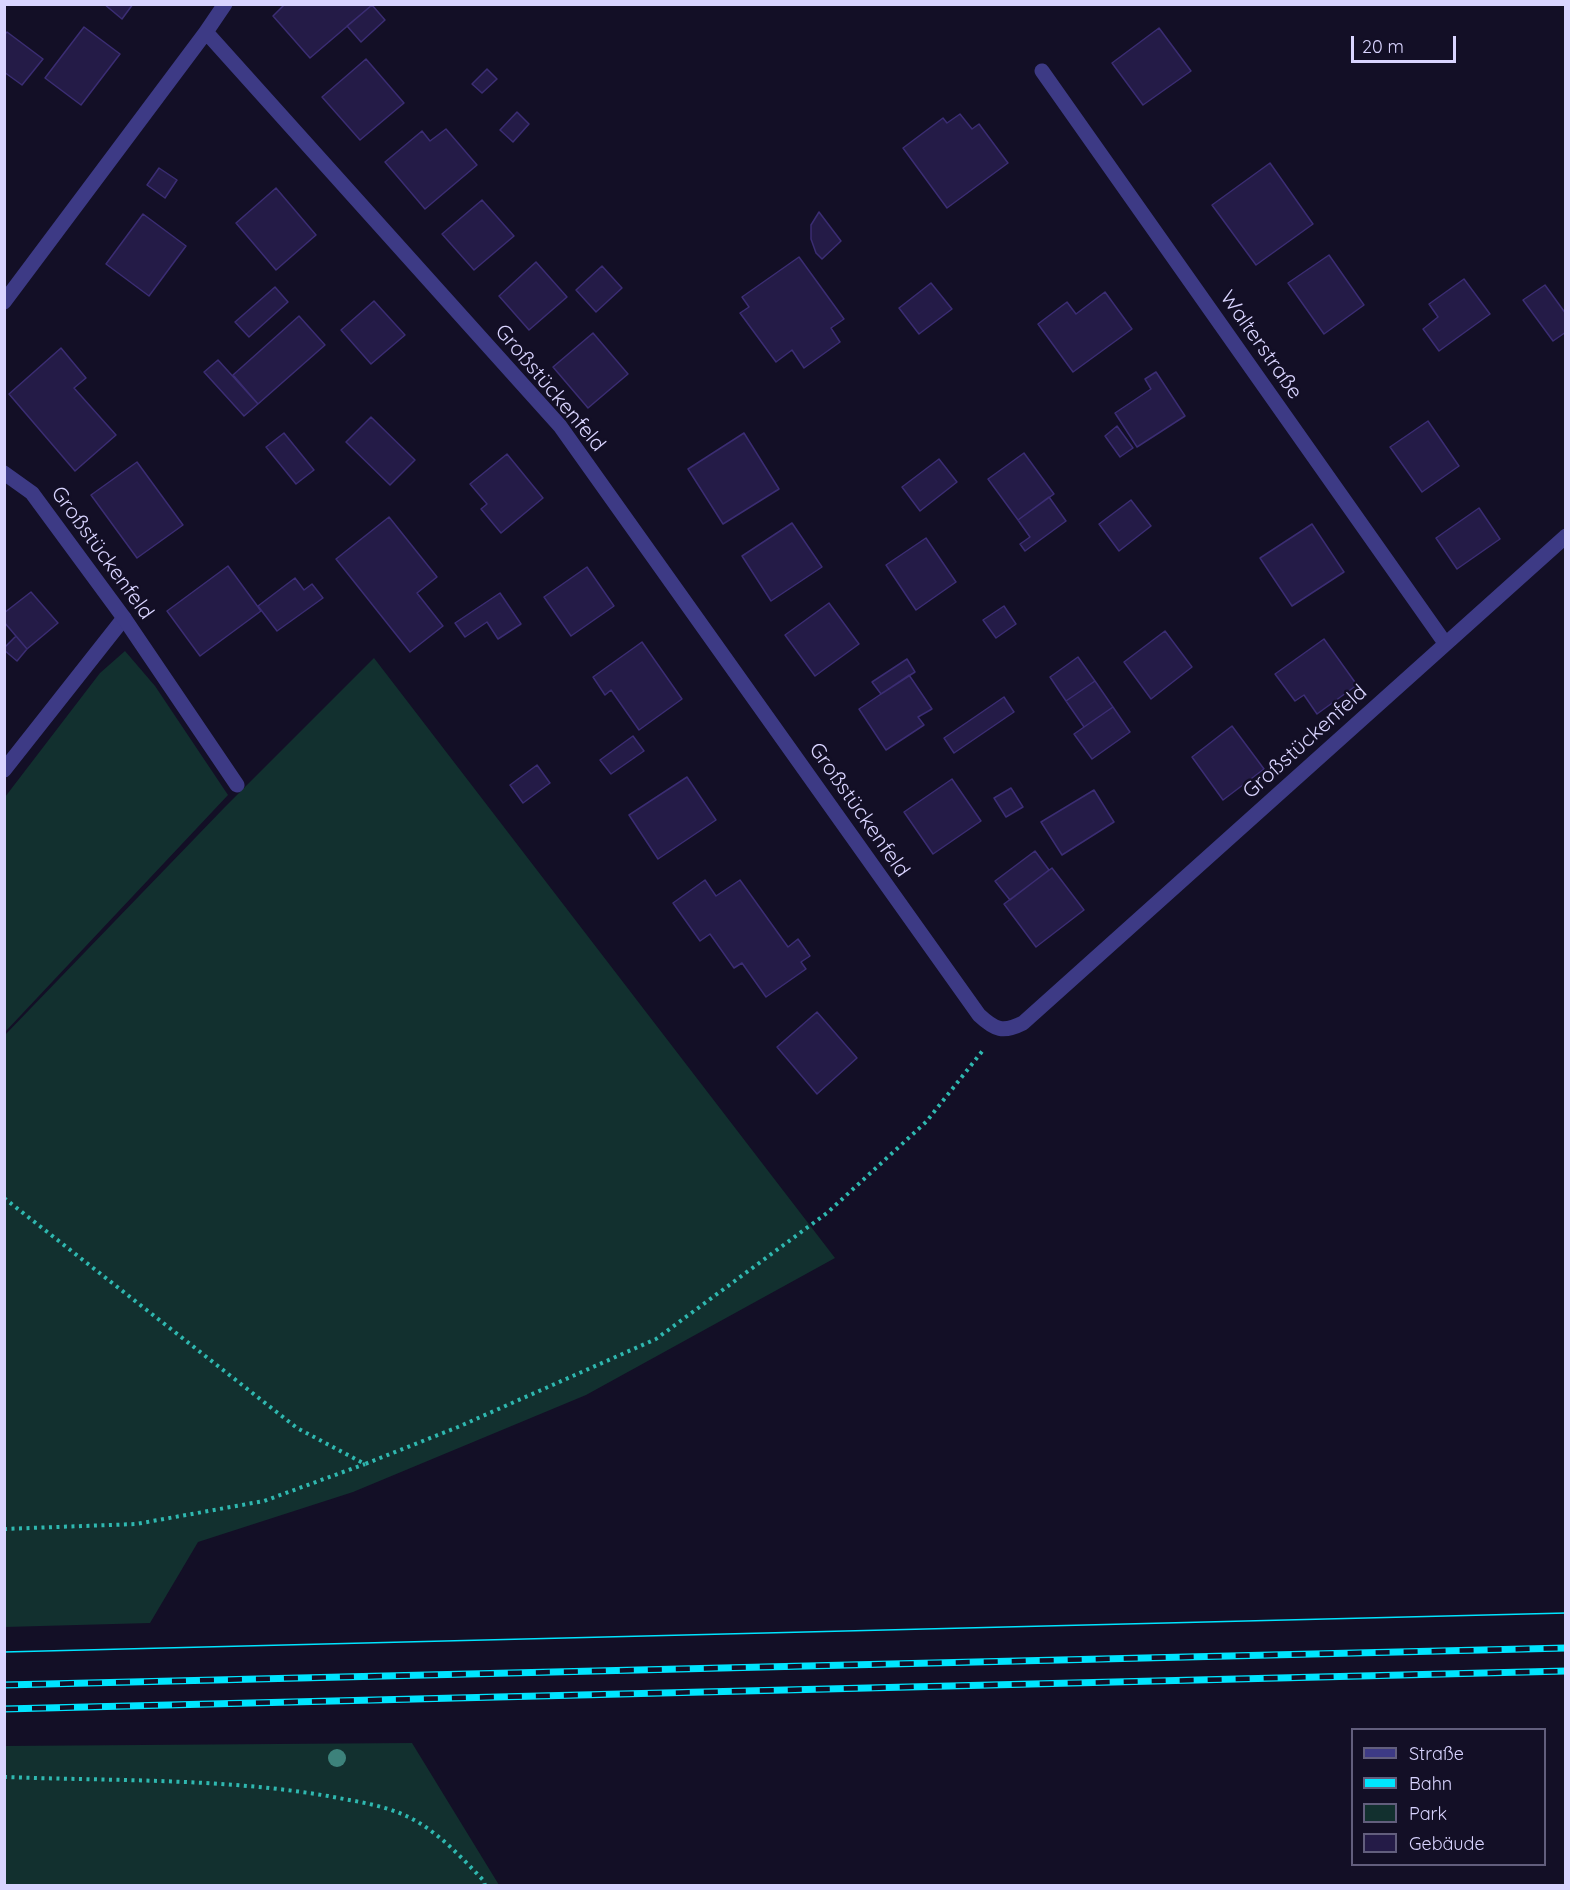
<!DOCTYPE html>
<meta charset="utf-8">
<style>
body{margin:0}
#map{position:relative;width:1570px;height:1890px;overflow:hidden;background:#130f26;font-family:Quicksand,sans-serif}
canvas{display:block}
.frame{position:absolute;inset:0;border:6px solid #d9d4ff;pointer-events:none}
.legend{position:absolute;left:1351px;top:1728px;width:195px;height:138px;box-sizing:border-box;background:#130f26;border:2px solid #625e7d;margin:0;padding:8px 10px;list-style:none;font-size:18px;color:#d9d4ff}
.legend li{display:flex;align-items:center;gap:12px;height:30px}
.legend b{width:30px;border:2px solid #625e7d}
.scale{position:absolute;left:1351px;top:36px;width:105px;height:27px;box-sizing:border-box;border:3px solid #d9d4ff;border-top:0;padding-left:8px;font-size:18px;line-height:21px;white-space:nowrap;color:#d9d4ff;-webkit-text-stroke:4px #130f26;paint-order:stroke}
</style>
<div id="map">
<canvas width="1570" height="1890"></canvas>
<div class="frame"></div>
<ul class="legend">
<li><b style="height:8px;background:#3d3a85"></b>Straße</li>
<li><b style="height:8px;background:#00e5ff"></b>Bahn</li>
<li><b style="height:16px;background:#12302f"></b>Park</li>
<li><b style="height:16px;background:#241b47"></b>Gebäude</li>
</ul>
<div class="scale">20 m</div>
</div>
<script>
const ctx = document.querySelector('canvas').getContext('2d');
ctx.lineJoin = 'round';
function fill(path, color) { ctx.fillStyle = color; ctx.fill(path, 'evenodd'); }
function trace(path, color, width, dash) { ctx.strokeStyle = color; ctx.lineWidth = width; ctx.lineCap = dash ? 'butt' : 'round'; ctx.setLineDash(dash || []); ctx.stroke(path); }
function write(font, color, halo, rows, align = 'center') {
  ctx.font = font + ' Quicksand,sans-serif'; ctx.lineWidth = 5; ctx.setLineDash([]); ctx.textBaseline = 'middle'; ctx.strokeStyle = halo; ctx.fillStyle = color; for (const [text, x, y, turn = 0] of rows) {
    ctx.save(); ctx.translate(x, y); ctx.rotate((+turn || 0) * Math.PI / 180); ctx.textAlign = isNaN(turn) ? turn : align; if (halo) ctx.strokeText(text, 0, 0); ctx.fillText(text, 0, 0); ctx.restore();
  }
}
fill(new Path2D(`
 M125,651l30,35 73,109 -223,237v-235l95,-124z
 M374,658l461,600 -249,137 -233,97 -155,50 -48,81 -145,4 -1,-591 220,-228z
 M412,1743l87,142h-494v-139z`), '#12302f');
const building = new Path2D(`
 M104,4h29l-11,15z
 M285,4h87v1l-62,53 -37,-42z
 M372,5l13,15 -24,22 -14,-16z
 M84,27l36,27 -39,51 -36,-27z
 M1159,28l32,43 -48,34 -31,-42z
 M7,32l36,27 -21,26 -18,-13v-37z
 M366,59l38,44 -44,37 -38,-43z
 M487,69l10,10 -15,14 -10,-9z
 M517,112l12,12 -16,18 -13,-12z
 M960,114l12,15 7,-5 29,39 -61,45 -44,-60 40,-30 4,5z
 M446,129l31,36 -52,44 -40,-47 37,-31 8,10z
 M1270,163l43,61 -57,41 -44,-60z
 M159,168l18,12 -12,18 -18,-13z
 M276,188l40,47 -40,35 -40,-47z
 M482,200l32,36 -40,34 -32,-36z
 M819,212l22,29 -19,18 -6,-6 -5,-14v-14z
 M143,214l43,32 -37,50 -43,-32z
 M1329,255l35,50 -40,29 -36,-51z
 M799,257l45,62 -13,9 9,14 -36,26 -12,-18 -16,12 -36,-49 9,-6 -7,-10z
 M536,262l31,35 -38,33 -30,-34z
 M602,266l20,22 -26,24 -20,-22z
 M1464,279l26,35 -51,37 -16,-22 15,-12 -9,-13z
 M931,283l21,26 -33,25 -20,-26z
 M1545,285l21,29v18l-13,9 -30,-41z
 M275,287l13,15 -39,35 -14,-15z
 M1105,292l27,37 -59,43 -35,-48 29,-22 9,12z
 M374,301l31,34 -34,29 -30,-34z
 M299,316l26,29 -67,59 -25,-29z
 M593,333l35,41 -40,34 -35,-41z
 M61,348l25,30 -12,10 42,47 -41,36 -66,-77z
 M218,360l40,44 -14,12 -40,-44z
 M1156,372l29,44 -48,31 -22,-34 36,-24 -6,-10z
 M371,417l44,43 -25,25 -44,-43z
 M1428,421l31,45 -37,26 -32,-45z
 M1117,426l16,22 -13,9 -15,-21z
 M284,433l30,37 -18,14 -30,-37z
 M744,433l35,56 -56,35 -35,-55z
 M1024,453l30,41 -36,26 -30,-41z
 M507,454l36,44 -42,35 -20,-24 6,-5 -17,-20z
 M939,459l18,23 -37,29 -18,-24z
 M137,462l46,63 -46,33 -46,-63z
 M1049,497l17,24 -41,30 -5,-7 10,-7 -12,-17z
 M1131,500l20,26 -32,25 -20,-27z
 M1479,508l21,31 -43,30 -21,-31z
 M389,517l48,60 -20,16 26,33 -33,26 -74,-93z
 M792,523l30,44 -51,34 -29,-45z
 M1312,524l32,48 -52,34 -32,-48z
 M926,538l30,44 -40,28 -30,-45z
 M228,566l33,45 -61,45 -33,-45z
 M587,567l27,39 -43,30 -27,-39z
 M295,578l9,12 8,-6 11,14 -46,33 -19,-25z
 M31,592l27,31 -31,26 -23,-27v-9z
 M500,593l21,31 -23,15 -11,-17 -22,15 -10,-14z
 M829,603l30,41 -44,32 -30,-41z
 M1004,606l12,18 -20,14 -13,-18z
 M1165,631l27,36 -41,32 -27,-37z
 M16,636l11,13 -10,12 -13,-11v-2z
 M1324,639l33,46 -40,29 -13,-19 -9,6 -20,-27z
 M642,642l40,57 -43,31 -28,-40 -6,5 -12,-18z
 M1078,657l17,24 -29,20 -16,-24z
 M907,659l8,13 -34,22 -9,-12z
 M909,675l23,34 -14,8 6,8 -38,25 -27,-41z
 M1095,681l18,26 -29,20 -18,-26z
 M1004,697l10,15 -60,41 -10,-15z
 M1113,707l17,25 -38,27 -18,-25z
 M1232,726l32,43 -41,31 -31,-43z
 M633,736l11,15 -33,23 -11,-14z
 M537,765l13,18 -27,20 -13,-18z
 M687,777l29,43 -58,39 -29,-44z
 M952,779l29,42 -48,33 -29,-42z
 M1011,788l12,19 -17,10 -12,-19z
 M1094,790l20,32 -52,33 -21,-33z
 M1035,851l14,19 -39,30 -15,-19z
 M1052,868l32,42 -48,37 -32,-43z
 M705,880l11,16 24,-16 48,67 10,-8 12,17 -9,6 5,7 -40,28 -24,-34 -8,5 -24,-34 -10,7 -27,-38z
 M817,1012l40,46 -40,36 -40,-47z`);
fill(building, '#241b47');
trace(building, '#3b2d73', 1.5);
trace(new Path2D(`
 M4,1198l293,230 68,36 93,-37 198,-88 171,-126 99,-91 58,-73
 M4,1529l132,-5 128,-23 101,-37
 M4,1777c108,4 218,1 324,19 30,6 60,9 88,25 26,15 47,38 68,60l1,5`), '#2fb8b0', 4, [3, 4.5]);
trace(new Path2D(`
 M4,770l120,-152`), '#3d3a85', 15);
trace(new Path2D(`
 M206,32l19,-28
 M1042,71l403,572
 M4,302l202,-270 354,394 419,589c16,15 24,18 44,8l543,-487
 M4,473l28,20 92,125 113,167`), '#3d3a85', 15);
trace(new Path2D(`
 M4,1652l1562,-39`), '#00e5ff', 1.5);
const rail = new Path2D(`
 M4,1685l1562,-37
 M4,1709l1562,-38`);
trace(rail, '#00e5ff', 7);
trace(rail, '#130f26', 4.5, [14]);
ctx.fillStyle = '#3d827b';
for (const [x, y] of [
 [337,1758]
]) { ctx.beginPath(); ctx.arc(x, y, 9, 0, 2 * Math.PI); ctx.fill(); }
write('21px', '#d9d4ff', '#130f26', [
 ["Walterstraße",1261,345,55],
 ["Großstückenfeld",550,388,50],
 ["Großstückenfeld",102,553,54],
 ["Großstückenfeld",1305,742,-42],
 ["Großstückenfeld",859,810,55]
]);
</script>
